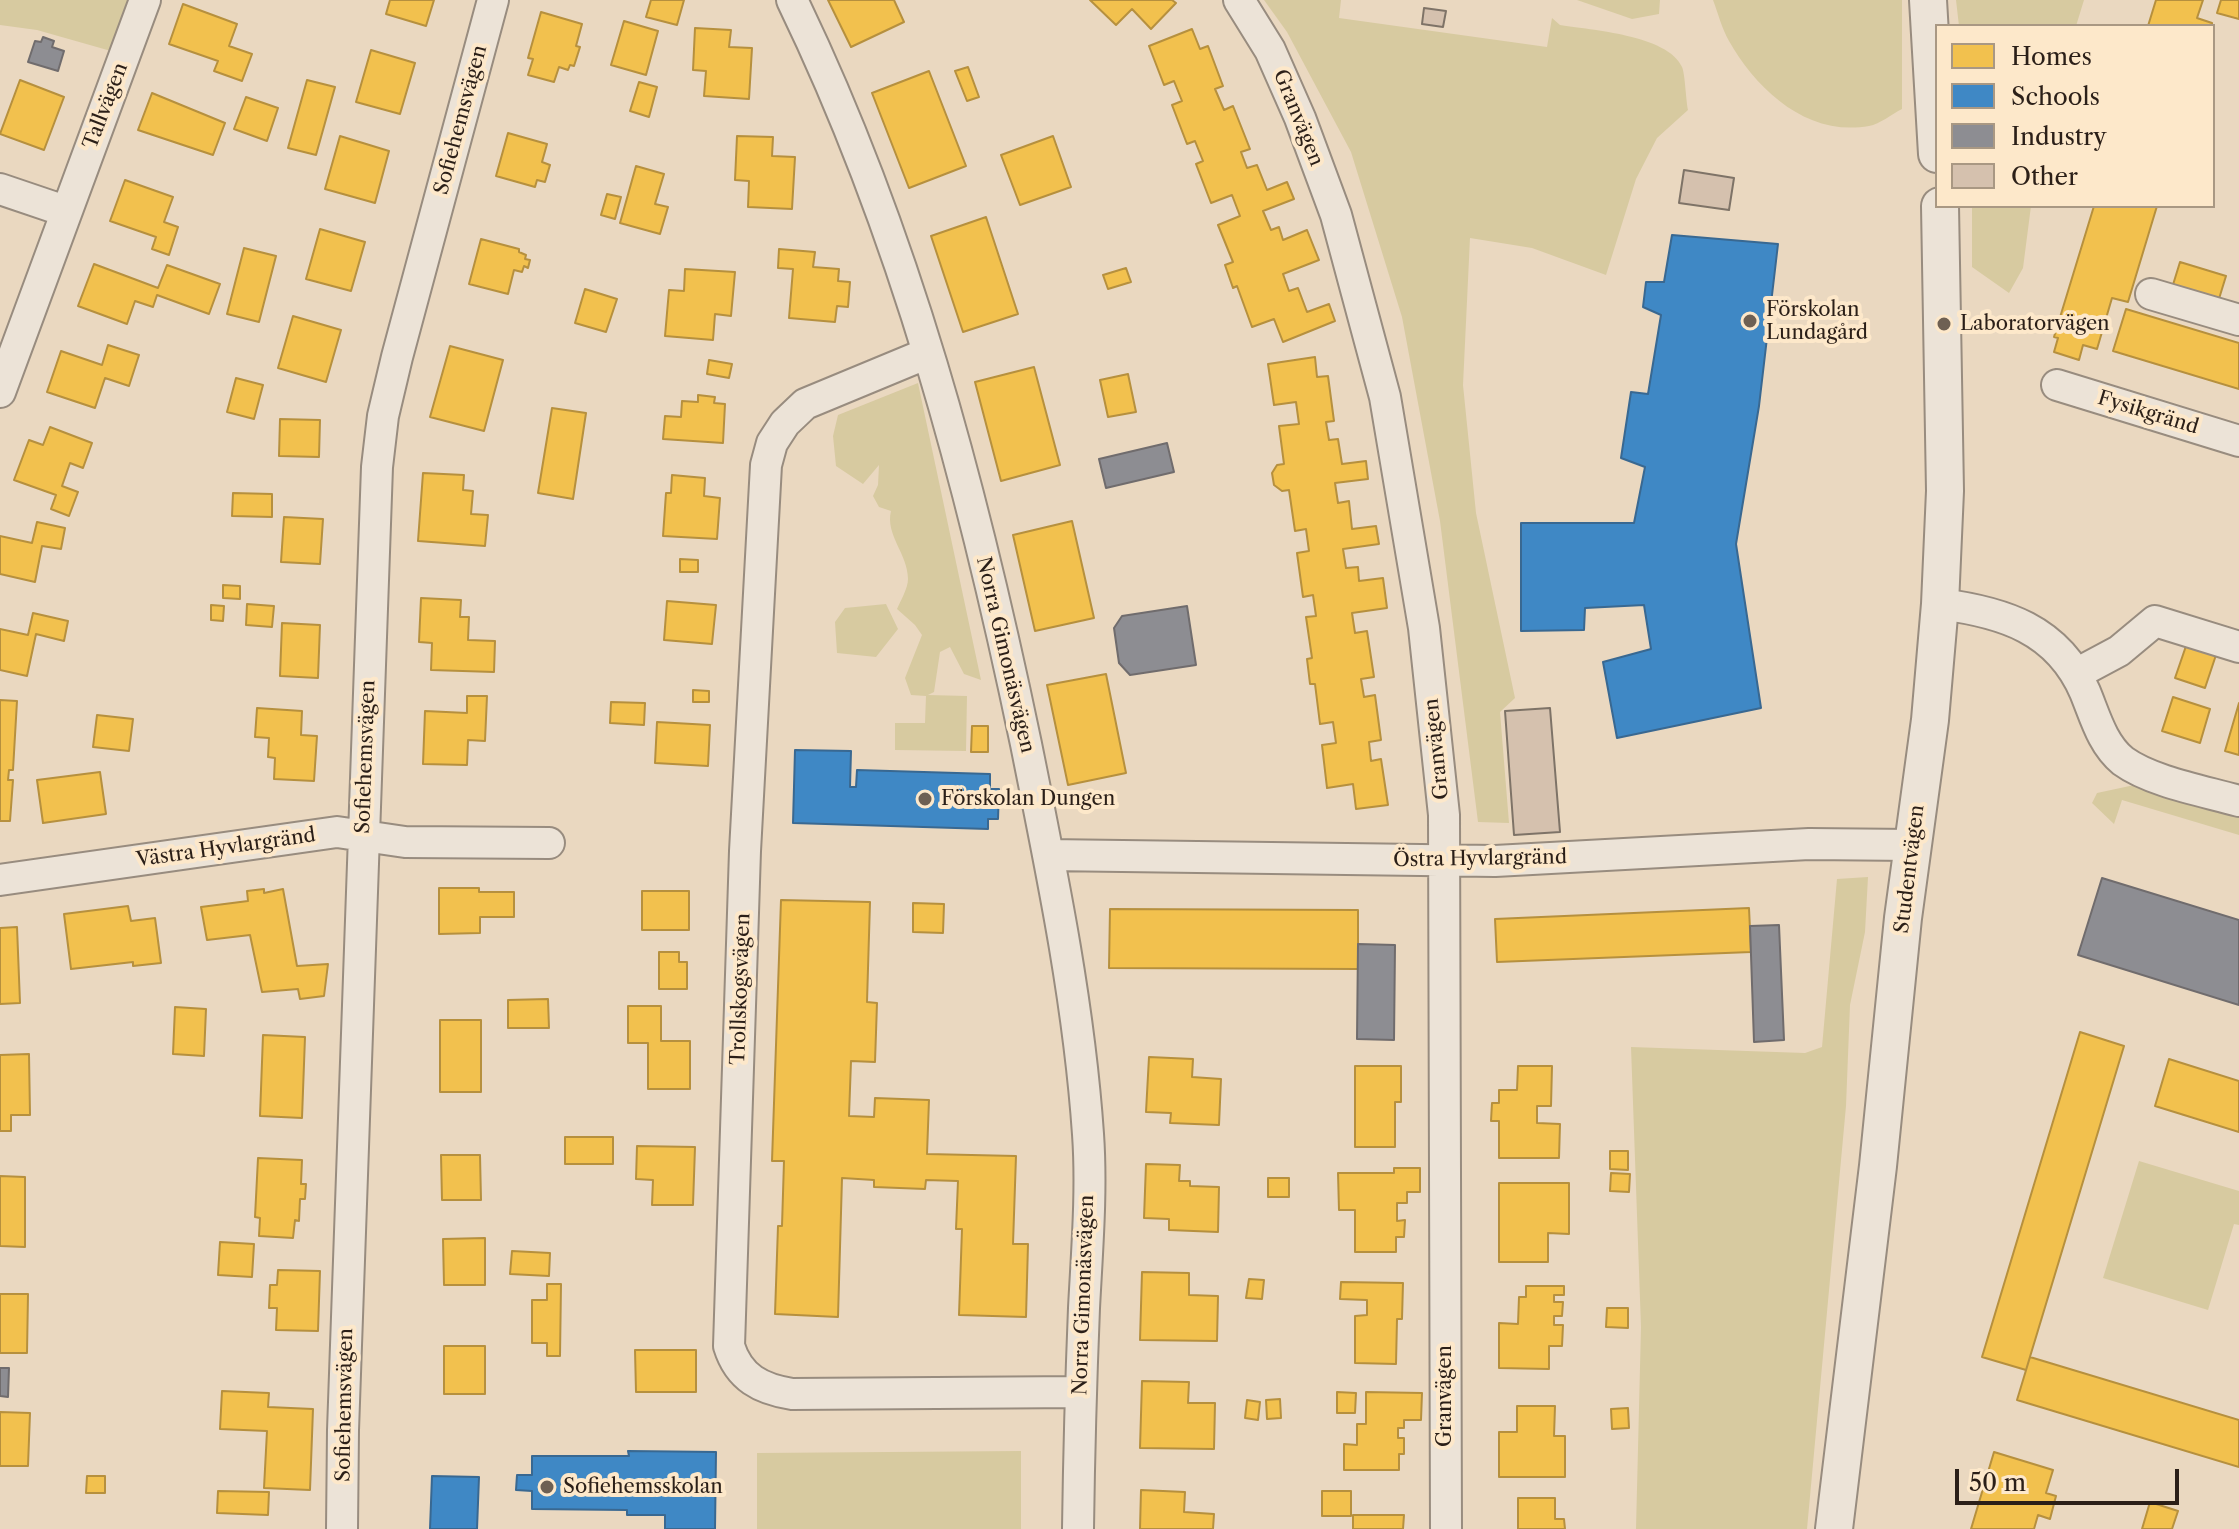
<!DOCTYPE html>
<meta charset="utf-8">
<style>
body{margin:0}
#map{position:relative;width:2239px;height:1529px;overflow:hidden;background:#ead8c0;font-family:"Libre Caslon Text",serif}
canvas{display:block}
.legend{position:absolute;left:1935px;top:24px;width:280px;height:184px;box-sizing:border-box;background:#fde8ca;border:2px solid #a99883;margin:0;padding:10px 14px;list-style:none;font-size:24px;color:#2b1f18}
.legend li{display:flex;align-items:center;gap:16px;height:40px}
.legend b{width:40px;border:2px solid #a99883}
.scale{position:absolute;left:1955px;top:1469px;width:224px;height:36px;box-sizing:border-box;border:4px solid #2b1f18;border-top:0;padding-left:10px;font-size:24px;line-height:28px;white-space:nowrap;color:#2b1f18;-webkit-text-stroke:6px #fde8ca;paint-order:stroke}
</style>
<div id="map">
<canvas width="2239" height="1529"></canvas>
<ul class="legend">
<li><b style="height:22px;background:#f2c14e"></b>Homes</li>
<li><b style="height:22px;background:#3f88c5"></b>Schools</li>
<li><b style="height:22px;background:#8d8d92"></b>Industry</li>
<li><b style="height:22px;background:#d5c1ae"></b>Other</li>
</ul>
<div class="scale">50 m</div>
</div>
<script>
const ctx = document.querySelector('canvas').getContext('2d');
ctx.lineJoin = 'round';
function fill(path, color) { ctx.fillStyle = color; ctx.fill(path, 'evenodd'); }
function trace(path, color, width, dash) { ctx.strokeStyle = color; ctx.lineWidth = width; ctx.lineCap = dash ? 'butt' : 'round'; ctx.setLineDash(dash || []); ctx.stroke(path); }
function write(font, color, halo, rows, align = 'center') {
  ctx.font = font + ' "Libre Caslon Text",serif'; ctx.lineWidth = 8; ctx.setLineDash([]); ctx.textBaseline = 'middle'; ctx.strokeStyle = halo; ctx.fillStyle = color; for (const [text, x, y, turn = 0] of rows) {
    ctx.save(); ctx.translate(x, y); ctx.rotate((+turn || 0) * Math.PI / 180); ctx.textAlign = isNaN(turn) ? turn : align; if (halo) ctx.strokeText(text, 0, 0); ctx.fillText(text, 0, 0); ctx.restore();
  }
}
fill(new Path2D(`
 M0,0h145l-20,55 -88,-25 -37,-5z
 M1264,0h77l-2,18 208,29 5,-29 8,7c31,5 108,10 122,42 3,6 4,34 6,43l-31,28 -21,41 -30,96 -74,-27 -62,-10 -7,147 13,128 39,185 -15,14 9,111 -31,-1 -38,-301 -38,-204 -51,-165 -64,-120z
 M1577,0h83l-1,14 -27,5z
 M1713,0h189v109c-10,5 -22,15 -33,17 -62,11 -112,-36 -140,-85 -7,-12 -11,-28 -16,-41z
 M1956,0h128l-8,26h-117z
 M1972,206h59l-8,62 -14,25 -37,-26z
 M918,383l63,297 -17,-6 -14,-27 -10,5 -6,40 -6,3 39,1 -1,55 -71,-1v-27h30l1,-27 -15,-1 -6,-17 17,-43 -7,-10 -18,-16c4,-9 11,-21 11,-30 0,-25 -23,-44 -17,-68l-12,-4 -6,-11 5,-11 1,-20 -16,19 -27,-18 -3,-30 5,-21z
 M886,604l12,25 -22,28 -39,-4 -2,-31 10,-14z
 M2139,784l100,30v21l-117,-35 -8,24 -22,-21 5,-10z
 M1868,877l-3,55 -15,73 -4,101 -39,423h-171l5,-202 -10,-280 174,6 17,-6 15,-168z
 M2139,1161l100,30v34l-5,-1 -26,86 -105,-32z
 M1021,1451v78h-264v-76z`), '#d7caa0');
const homes = new Path2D(`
 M390,0h44l-8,26 -40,-12z
 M651,0h33l-7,25 -31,-8z
 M828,0h66l10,22 -53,25z
 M1090,0h82l4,3 -25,26 -19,-20 -16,16z
 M2156,0h47l-6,18 15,5v3h-64z
 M2221,0h18v19l-22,-6z
 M183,4l54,20 -8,22 23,8 -10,27 -28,-10 4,-10 -49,-17z
 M541,12l41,12 -6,22 4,1 -6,19 -4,-1 -2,5 -9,-3 -5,15 -26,-7 5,-16 -5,-1z
 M624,21l34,10 -12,44 -35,-10z
 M695,28l36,2 -2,17 23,1 -3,51 -45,-3 2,-25 -13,-1z
 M1192,29l8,20 8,-3 15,40 -8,3 9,21 9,-4 17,43 -9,3 6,16 10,-3 10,25 20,-8 7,17 -31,12 8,19 8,-3 4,13 24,-10 12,30 -36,14 6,17 9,-3 9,24 22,-8 6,17 -52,21 -9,-23 -22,8 -15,-41 -4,2 -8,-23 8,-3 -15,-37 22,-9 -8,-21 -21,8 -15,-39 7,-3 -8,-20 -8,3 -15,-39 10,-4 -8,-20 -10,4 -15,-39z
 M371,50l44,13 -15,51 -44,-12z
 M968,67l11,30 -12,4 -12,-30z
 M929,71l37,95 -57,22 -37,-95z
 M20,80l44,17 -20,53 -44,-16z
 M307,80l28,7 -19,68 -28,-7z
 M639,82l18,5 -8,30 -19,-6z
 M152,93l73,30 -12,32 -75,-25z
 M246,97l32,11 -11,33 -33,-12z
 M508,133l39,11 -5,18 8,3 -5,17 -8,-2 -2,7 -39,-11z
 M340,136l49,15 -14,52 -50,-14z
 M737,136l36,1 -1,19 23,1 -3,52 -44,-2 1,-26 -14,-1z
 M1053,136l18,51 -51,18 -19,-50z
 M636,166l28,8 -9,30 13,3 -8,27 -40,-11z
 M125,180l48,17 -9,25 14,5 -9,28 -17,-6 4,-12 -46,-16z
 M607,194l14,3 -6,22 -14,-4z
 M2094,206h63l-29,96 -16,-4 -15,51 -14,-4 -4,15 -25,-8 4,-14 -4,-1z
 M986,217l32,97 -55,18 -32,-96z
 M320,229l45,13 -14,49 -45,-12z
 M481,239l38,10v3l7,3 -1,4 5,1 -2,8 -4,-2 -2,6 -8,-2 -6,24 -39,-10z
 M244,248l32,8 -17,66 -32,-8z
 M779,249l36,3 -2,15 26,2 -1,12 12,1 -2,25 -11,-1 -2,16 -46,-4 4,-49 -15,-1z
 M2180,262l46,14 -8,26 -46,-14z
 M94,264l64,24 9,-23 53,19 -11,30 -52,-19 -4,12 -18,-6 -8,23 -49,-18z
 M1126,268l5,14 -23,7 -5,-14z
 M685,269l50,3 -4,44 -16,-2 -2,26 -48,-4 4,-46 15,1z
 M585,289l32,10 -11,33 -31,-9z
 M2126,309l113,34v46l-126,-38z
 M293,316l48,14 -15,52 -48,-14z
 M108,345l31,10 -10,31 -24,-8 -10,30 -48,-16 14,-41 41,14z
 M450,346l53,14 -19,71 -54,-14z
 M1315,357l2,20 11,-1 6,45 -8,1 3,18 9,-1 4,25 24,-3 2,18 -33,4 3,20 11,-2 3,28 24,-3 3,18 -36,5 3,19 12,-1 1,14 24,-3 4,30 -35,5 3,20 12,-2 7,46 -13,2 3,18 11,-2 6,45 -12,2 2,19 10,-2 7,46 -32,4 -3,-25 -26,4 -5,-43 14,-2 -3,-21 -13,2 -5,-40h-5l-3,-25 5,-1 -6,-41 10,-1 -3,-21 -10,2 -6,-44 12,-2 -3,-22 -11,2 -6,-41 -7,1 -8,-6 -2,-12 5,-8 7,-1 -5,-38 20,-2 -3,-22 -22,3 -6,-41z
 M709,360l23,4 -3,14 -22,-4z
 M1034,367l26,98 -59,16 -26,-99z
 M1128,374l8,38 -28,5 -8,-37z
 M236,378l27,7 -9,34 -27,-7z
 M698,395l17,2 -1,6 11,1 -2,39 -60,-4 2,-23 16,1 1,-16 16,1z
 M552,408l34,5 -13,86 -35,-6z
 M280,419l40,1 -1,37 -40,-1z
 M50,427l42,16 -9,25 -13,-5 -8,23 16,6 -9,24 -18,-7 5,-14 -42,-15 15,-40 14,5z
 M423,473l41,2 -1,15 10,1 -2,23 17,1 -3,31 -67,-5z
 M672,475l33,3 -1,18 16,2 -3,41 -54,-3 3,-43h5z
 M233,493l39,1v23l-40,-1z
 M284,517l39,2 -3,45 -39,-2z
 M1072,521l22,97 -59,13 -22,-96z
 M37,522l28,6 -4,21 -19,-3 -7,36 -35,-8v-38l32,7z
 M680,559l18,1v12h-18z
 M223,585l17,1v13l-17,-1z
 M421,598l40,2 -1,17h9l-1,23 27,1 -1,31 -63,-2 1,-27 -13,-1z
 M667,601l49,4 -4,39 -48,-4z
 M247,604l27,2 -2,21 -26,-2z
 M211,605l13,1 -1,15 -12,-1z
 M33,613l35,8 -4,20 -28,-7 -9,42 -27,-6v-41l28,6z
 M282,623l38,2 -2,53 -38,-2z
 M2186,646l30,9 -11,33 -30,-10z
 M1106,674l20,99 -58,12 -21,-100z
 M693,690l16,1v11h-16z
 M467,696h20l-2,45 -17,-1 -1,25 -44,-1 2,-53 42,2z
 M2173,697l37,12 -10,34 -38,-12z
 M0,700l17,1 -4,69h-4l-1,10h5l-3,41h-10z
 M611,702l34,1 -1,22 -34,-2z
 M2239,703v52l-14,-4z
 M257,708l45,3 -1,24 16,1 -3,45 -40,-2 1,-21 -7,-1 1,-19 -14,-1z
 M97,715l36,4 -4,32 -36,-4z
 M657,722l53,3 -2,41 -53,-3z
 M972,726h16v26h-17z
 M100,772l6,42 -63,9 -6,-43z
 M439,888h40v4h35v25h-34v16l-41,1z
 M264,889v4l19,-4 14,77 31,-2 -4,32 -24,3 -2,-10 -36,3 -12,-57 -43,5 -6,-33 47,-6 -1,-10z
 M642,891h47v39h-47z
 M781,900l89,2 -3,100 10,1 -2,59 -24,-1 -2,55 25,1 1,-19 54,2 -2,54 89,2 -3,88h15l-2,73 -67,-2 3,-86h-6l2,-48 -32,-1 -1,9 -51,-2v-7l-32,-2 -4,139 -63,-3 3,-88h4l2,-65h-12z
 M913,903l31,1 -1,29 -30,-1z
 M128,906l3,15 24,-3 6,45 -28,3v-4l-62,7 -7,-55z
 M1749,908l2,44 -254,10 -2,-43z
 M1110,909l248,1v59l-249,-1z
 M17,927l3,76 -20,1v-76z
 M659,952h20v10h8v27h-28z
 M548,999l1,29h-41v-28z
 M628,1006h33v35h29v48h-42v-46h-20z
 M175,1007l31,2 -2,47 -31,-2z
 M440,1020h41v72h-41z
 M2080,1032l44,14 -98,324 -44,-13z
 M263,1035l42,2 -3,81 -42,-2z
 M29,1054l1,61h-19v16h-11v-76z
 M1149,1057l44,2 -1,18 29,2 -2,46 -49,-2 1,-10 -25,-1z
 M2169,1059l70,22v51l-84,-26z
 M1355,1066h46v36h-6v45h-40z
 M1518,1066h34l-1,40h-14v17l23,1 -1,34h-60v-37h-8l1,-18h7v-13h18z
 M565,1137h48v27h-48z
 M637,1146l58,1 -2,58h-41l1,-25 -17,-1z
 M1610,1151h18v19l-18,-1z
 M441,1155h39l1,45h-39z
 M258,1158l44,2 -1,24h5l-1,15h-5l-1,22 -4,-1 -2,18 -34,-2 1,-18 -5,-1z
 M1146,1164l34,1 -1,16h11v5l29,1 -1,45 -49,-2v-11l-25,-1z
 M1394,1168h26v24h-13v11h-10v18l8,-1 -1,17h-8v15h-41v-42h-16l-1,-37h56z
 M1611,1173l19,1 -1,18 -19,-1z
 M0,1176l25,1v70l-25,-1z
 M1268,1178h21v19h-21z
 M1499,1183h70v51l-21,-1v29h-49z
 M485,1238v47h-41l-1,-46z
 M220,1242l34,2 -2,33 -34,-2z
 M512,1251l38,2 -1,23 -39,-2z
 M278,1270l42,1 -2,60 -42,-1 1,-22h-8l1,-23h7z
 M1142,1272l47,1v22l29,1 -1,45 -77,-1z
 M1249,1279l15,1 -2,19 -16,-1z
 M1341,1282l62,1 -1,36h-5l-1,45 -41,-1v-47l12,-1v-15l-27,-1z
 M547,1284h14l-1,72h-13v-13h-15v-43h15z
 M1526,1286h38v9h-10v7h9l-1,14h-8v9h9l-1,21h-13v23l-50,-1v-45l19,1 1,-27h7z
 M0,1294h28l-1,59h-27z
 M1607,1308h21v20l-22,-1z
 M444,1346h41v48h-41z
 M635,1350h61v42h-60z
 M2030,1357l209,63v47l-222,-67z
 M1142,1381l47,1 -1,21h27l-1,46 -74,-1z
 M222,1391l47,2 -1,14 45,2 -3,81 -46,-2 3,-57 -47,-2z
 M1337,1392l19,1 -1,20h-18z
 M1366,1392l56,1 -1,27h-17v8h-6v10h6v16h-5v16h-55v-26l13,1v-21h9z
 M1280,1399l1,19 -14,1 -1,-19z
 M1247,1400l13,2 -2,18 -13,-2z
 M1517,1406h38l-1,30h11v41h-66v-45h18z
 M1628,1408l1,20 -17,1 -1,-20z
 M0,1412l30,1 -2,53h-28z
 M1994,1452l59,18 -7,23 10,3 -6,23 -12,-4 -4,14h-63z
 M87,1476h18v17h-19z
 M1141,1490l44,2 -1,20 30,2 -1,15h-73z
 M218,1491l51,1 -1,23 -51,-2z
 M1322,1491h29v25h-29z
 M1518,1498h37v21h9l1,10h-47z
 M2150,1502l28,9 -6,18h-30z
 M1353,1515h51l-1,14h-50z`);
fill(homes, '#f2c14e');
trace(homes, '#b6903e', 2);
const schools = new Path2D(`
 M1672,235l106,9 -19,162 -23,138 25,164 -144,30 -14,-76 48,-13 -7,-44 -59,3 -1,22 -63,1v-108h113l11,-56 -24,-9 10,-66 17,2 13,-79 -18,-8 3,-25h18z
 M795,750l56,1 -1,36h6l1,-17 133,4v15h9l-1,30h-10v10l-195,-6z
 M628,1451l88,1 -1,77h-50v-14h-38v-5l-95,-1v-18l-16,-1 1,-15h15v-19h97z
 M432,1476l47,1 -2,52h-47z`);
fill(schools, '#3f88c5');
trace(schools, '#396891', 2);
const industry = new Path2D(`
 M43,37l11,4 -2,6 12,4 -6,20 -30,-9 7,-21 6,1z
 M1167,443l7,29 -68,16 -7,-29z
 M1187,606l9,59 -66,10 -11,-12 -5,-35 8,-12z
 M2102,878l137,42v85l-161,-50z
 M1779,925l5,115 -30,2 -4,-116z
 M1358,944l37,1 -1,95 -37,-1z
 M0,1368h9l-1,29 -8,-1z`);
fill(industry, '#8d8d92');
trace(industry, '#706c6d', 2);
const building = new Path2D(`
 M1424,8l22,3 -3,16 -21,-3z
 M1684,170l50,8 -5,32 -50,-7z
 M1550,708l10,124 -46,3 -9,-124z`);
fill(building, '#d5c1ae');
trace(building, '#7e7367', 2);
const minor = new Path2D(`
 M792,0c114,235 181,490 234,744 26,129 53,259 62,390 4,57 -1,116 -4,174 -3,74 -5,147 -6,221
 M1239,0l31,50 30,68 36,97 49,182 39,231 20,187 2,714
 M0,189l65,22
 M2151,294l88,26
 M928,353l-123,51 -20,19 -13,20 -6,22 -21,386 -16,495c10,32 32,43 63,48l288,-2
 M2057,385l182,56
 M0,392l145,-392
 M1940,604c63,8 118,25 145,88 10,24 17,52 38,69 29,21 81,30 116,40
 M2076,674l43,-23 36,-30 84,26
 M1048,855l447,6 314,-17 103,1
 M0,880l337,-48 68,10 144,1
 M342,1529l1,-99 34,-963 6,-51 14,-59 96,-357`);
const tertiary = new Path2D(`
 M1928,0l9,154
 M1834,1529l44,-363 25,-248 27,-198 10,-116 5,-113 -5,-285`);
trace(minor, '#988c7f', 34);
trace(tertiary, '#988c7f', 40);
trace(minor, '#ece3d7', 30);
trace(tertiary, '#ece3d7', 36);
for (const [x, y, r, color] of [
 [1750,321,8,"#6e6053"],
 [1944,324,8,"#6e6053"],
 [925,799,8,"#6e6053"],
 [547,1487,8,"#6e6053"]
]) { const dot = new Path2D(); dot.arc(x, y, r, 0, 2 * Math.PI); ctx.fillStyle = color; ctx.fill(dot); trace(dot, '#fde8ca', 3); }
write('20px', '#2b1f18', '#fde8ca', [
 ["Tallvägen",106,106,-69],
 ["Granvägen",1298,118,68],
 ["Sofiehemsvägen",461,120,-75],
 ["Fysikgränd",2148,413,17],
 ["Norra Gimonäsvägen",1005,655,77],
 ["Granvägen",1437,749,-96],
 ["Sofiehemsvägen",366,757,-88],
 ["Västra Hyvlargränd",226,848,-8],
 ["Östra Hyvlargränd",1480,859,-1],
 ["Studentvägen",1910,869,-83],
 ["Trollskogsvägen",741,989,-88],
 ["Norra Gimonäsvägen",1084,1295,-88],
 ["Granvägen",1445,1396,-90],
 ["Sofiehemsvägen",345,1405,-89]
]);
write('20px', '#2b1f18', '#fde8ca', [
 ["Förskolan",1766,310],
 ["Lundagård",1766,333],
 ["Laboratorvägen",1960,324],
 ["Förskolan Dungen",941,799],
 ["Sofiehemsskolan",563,1487]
], 'left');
</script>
